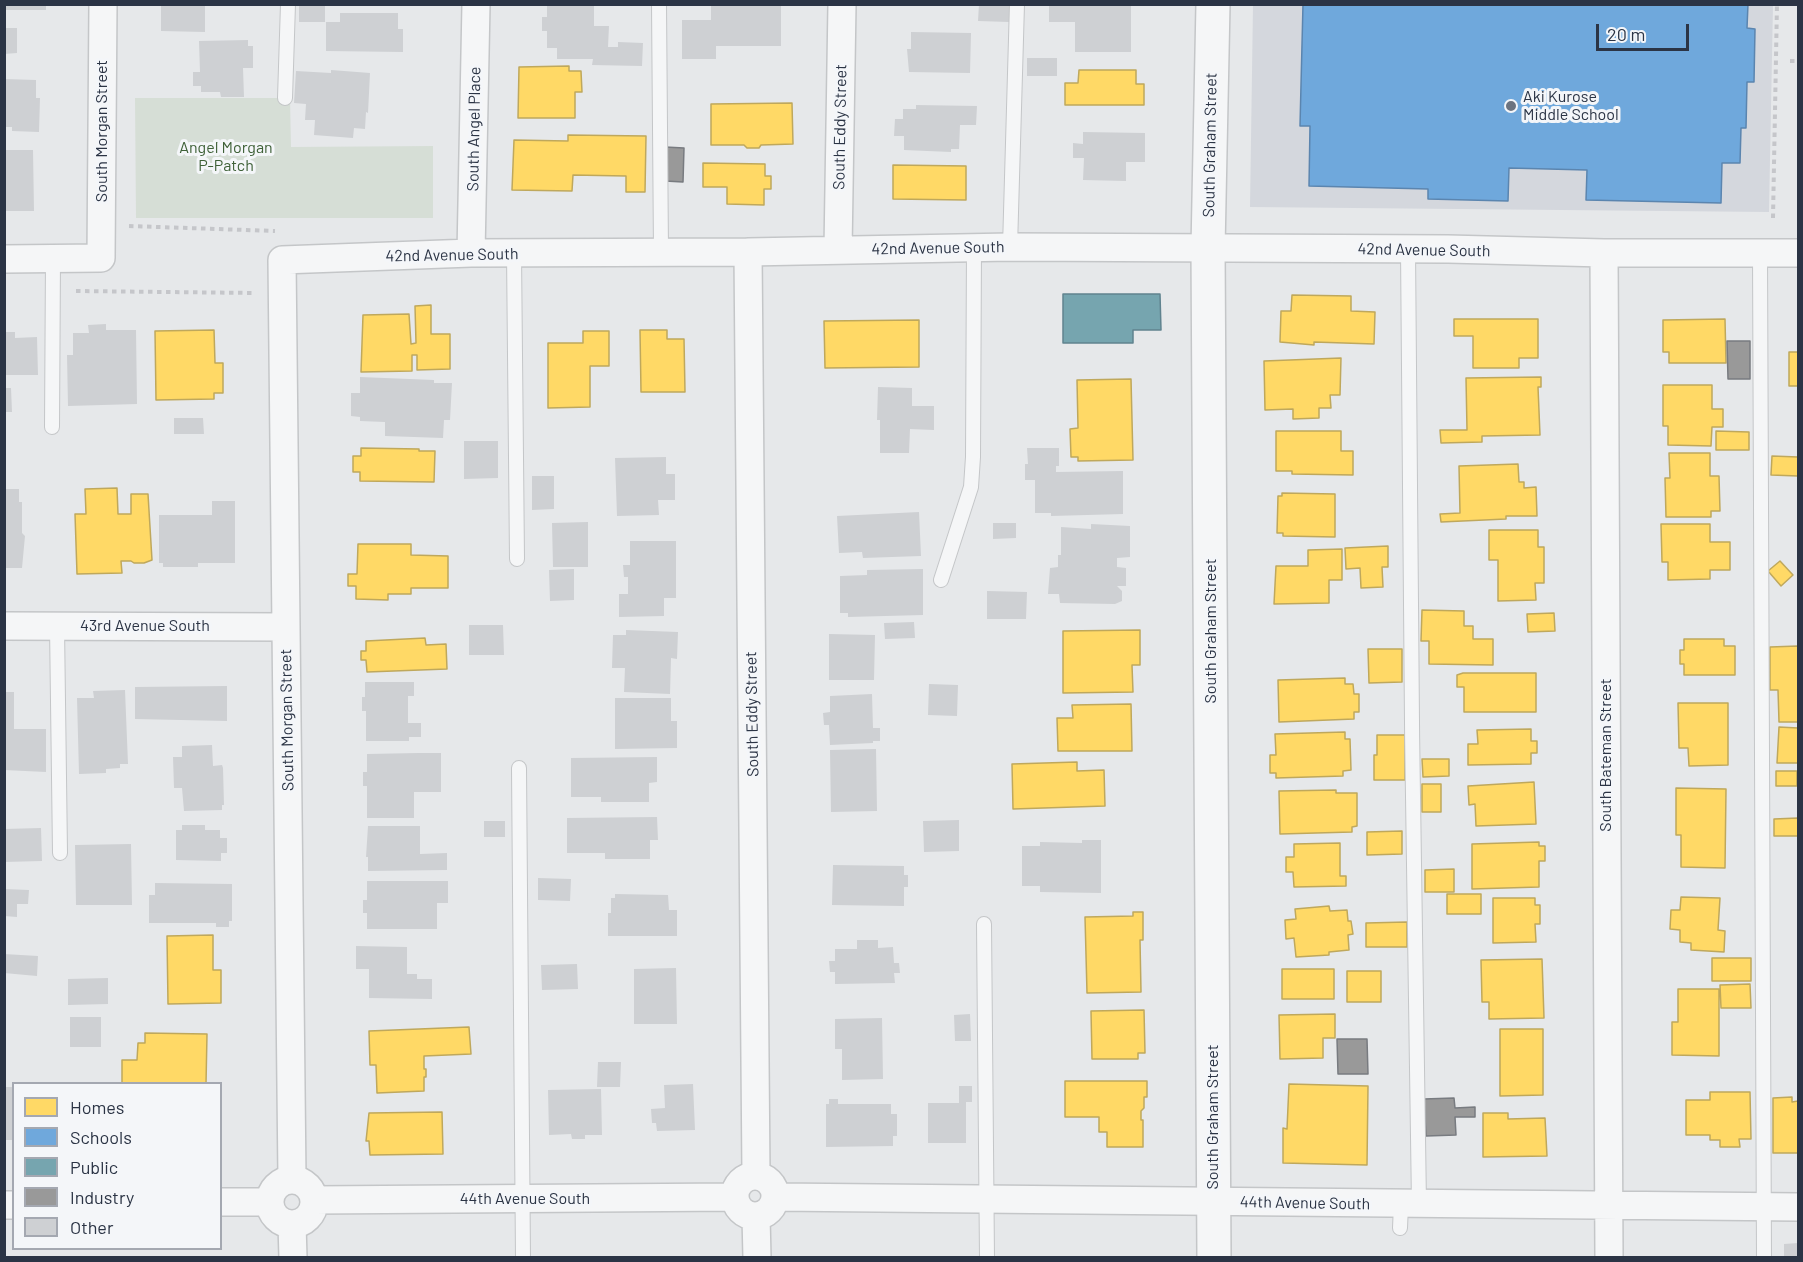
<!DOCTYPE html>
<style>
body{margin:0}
#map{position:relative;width:1803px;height:1262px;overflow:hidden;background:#e6e8ea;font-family:Barlow,sans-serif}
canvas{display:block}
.frame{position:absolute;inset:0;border:6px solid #2b3445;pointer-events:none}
.legend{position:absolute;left:12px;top:1082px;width:210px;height:168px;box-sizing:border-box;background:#f4f6f9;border:2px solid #a4a8b1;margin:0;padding:8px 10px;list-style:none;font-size:18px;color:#2b3445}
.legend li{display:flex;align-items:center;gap:12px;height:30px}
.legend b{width:30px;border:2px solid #a4a8b1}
.scale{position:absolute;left:1596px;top:24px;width:93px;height:27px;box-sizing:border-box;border:3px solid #2b3445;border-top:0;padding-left:8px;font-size:18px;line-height:21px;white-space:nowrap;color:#2b3445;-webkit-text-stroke:4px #f4f6f9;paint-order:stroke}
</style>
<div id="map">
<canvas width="1803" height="1262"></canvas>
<div class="frame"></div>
<ul class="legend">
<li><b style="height:16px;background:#ffd966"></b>Homes</li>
<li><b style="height:16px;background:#6fa8dc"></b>Schools</li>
<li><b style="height:16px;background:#76a5af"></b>Public</li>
<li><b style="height:16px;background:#999"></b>Industry</li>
<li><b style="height:16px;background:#ced0d3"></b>Other</li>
</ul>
<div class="scale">20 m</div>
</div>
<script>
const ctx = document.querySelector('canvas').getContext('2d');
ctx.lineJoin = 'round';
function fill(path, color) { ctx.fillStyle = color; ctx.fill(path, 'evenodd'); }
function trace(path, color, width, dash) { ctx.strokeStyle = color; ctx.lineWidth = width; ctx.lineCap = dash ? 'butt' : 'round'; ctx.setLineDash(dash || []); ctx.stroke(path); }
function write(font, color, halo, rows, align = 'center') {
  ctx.font = font + ' Barlow,sans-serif'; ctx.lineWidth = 6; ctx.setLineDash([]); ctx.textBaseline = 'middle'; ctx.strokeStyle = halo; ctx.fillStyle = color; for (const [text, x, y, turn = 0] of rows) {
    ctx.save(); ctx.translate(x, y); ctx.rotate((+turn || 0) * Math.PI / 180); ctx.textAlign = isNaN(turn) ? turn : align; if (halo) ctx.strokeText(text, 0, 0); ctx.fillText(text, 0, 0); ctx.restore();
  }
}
fill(new Path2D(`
 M1253,5h520l-4,207 -519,-5z`), '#d4d7dd');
fill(new Path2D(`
 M135,98h155l1,49 142,-1v72h-297z`), '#d6ded6');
const homes = new Path2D(`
 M569,66v5h12l1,21h-7v26h-57l1,-51z
 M1079,70h57v14h8v21h-79v-22h13z
 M792,103l1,41 -32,1 -2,3h-12l-3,-3h-33v-41z
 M568,135l78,1 -1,56h-19v-16l-53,-1 -1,16 -60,-1 2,-50 54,1z
 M703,163l62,1v12h6v13h-7v16l-37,-1v-17h-24z
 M893,165l73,1v34l-73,-1z
 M1292,295l59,1v15l24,1 -1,32 -60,-2v3l-34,-3 1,-31h10z
 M431,305v29h19v35l-33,1v-15h-5v16l-51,1 2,-57 46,-1 2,30 5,-1 -1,-37z
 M1454,319h84v39h-19v10h-46v-32h-19z
 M1725,319l1,44h-57v-11h-6v-32z
 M919,320v47l-94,1 -1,-47z
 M214,330l1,33h8v30h-9v6l-58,1 -1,-69z
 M640,330h27v9h17l1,53h-44z
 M583,331h26v35h-19v41l-42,1v-65h35z
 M1789,352h9v34h-9z
 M1341,358l-1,37h-10l1,13h-12v10l-26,1v-10l-28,1 -1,-49z
 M1541,377v10h-3l2,48 -58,1v6l-41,1 -1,-13h27l-1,-52z
 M1131,379l2,81 -55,1v-4h-7l-1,-28 8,-1 -1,-48z
 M1663,385h49v24h11v18h-11l-1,19 -43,-1v-19h-5z
 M1276,431h65v20h12v24l-61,-1v-3h-16z
 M1716,431l33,1v18h-33z
 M361,448l58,1v2h16l-1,31 -74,-1v-9h-7v-16h8z
 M1669,453h41v23h9l1,35h-9v6h-45l-1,-39h5z
 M1772,456l26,1v19l-27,-1z
 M1518,464l1,18h5v6l12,-1 1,29h-31v3l-65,3 -1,-8 20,-1 -1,-47z
 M117,488l1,26h13v-20h17l4,66 -8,3h-10l-3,-2h-10l1,12 -45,1 -2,-60h11l-1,-25z
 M1282,493l53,1v43l-52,-1v-3h-6l1,-37h4z
 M1661,524h49v18h20v28h-20v9l-42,1v-18h-6z
 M1489,530h49v17h6v36h-9l1,17 -38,1v-41h-9z
 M358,544h53v11l37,1v32h-37v6h-23v6l-32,-1v-13h-8v-12h9z
 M1388,546v21h-6l1,20 -22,1 -1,-20 -14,1 -1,-21z
 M1342,549v31h-13v23l-55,1 2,-38h32v-16z
 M1780,561l13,14 -12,11 -13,-15z
 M1422,610l42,1v15h9v13h20v26l-64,-1v-23h-8z
 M1554,613l1,18 -27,1 -1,-18z
 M1140,630v35h-8l1,27 -70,1v-62z
 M425,638l1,7 20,-1 1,25 -80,3 -1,-12h-5v-9h5v-10z
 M1684,639h40v7h11v29h-51v-11h-4v-14h4z
 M1798,646v76h-19l-1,-32h-8v-43z
 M1368,649h34v33l-33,1z
 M1463,673h73v39h-72v-25h-7v-12z
 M1345,678v6h8l1,10h5v18h-5v7l-75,3 -1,-42z
 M1678,703h50v62l-39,1 -1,-18h-9z
 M1131,704l1,47h-74l-1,-33h16l-1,-13z
 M1779,727l19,1v35h-21z
 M1531,729v12h6v12h-6v11l-63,1v-21h10l-1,-14z
 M1345,732v7h5l1,31 -8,1v5l-67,2v-5h-6v-18h6l-1,-21z
 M1377,735h28v45h-31v-25h3z
 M1422,759h27v17l-26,1z
 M1077,762v9l27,-1 1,36 -92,3 -1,-45z
 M1776,771h21v15h-21z
 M1534,782l2,42 -60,2 -1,-22 -6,1 -1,-19z
 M1422,784h19v28h-19z
 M1676,788l50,1 -1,79 -44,-1v-32h-5z
 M1336,790v3h21v33l-5,1v5l-72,2 -1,-43z
 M1798,818v18h-24v-17z
 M1402,831v23l-35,1v-23z
 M1539,842v4h6v15h-6v26l-67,2v-45z
 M1340,843v33h6v10l-52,1 -1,-15h-7v-15h8v-13z
 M1454,869v23h-29v-22z
 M1447,894h34v20h-34z
 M1681,897l39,1 -2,32 7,1 -1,21 -33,-2v-7l-11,-1v-12l-10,-1 1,-19h9z
 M1493,898h42v7h5v19h-5l1,18 -43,1z
 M1329,906l1,5 17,-1 1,11h3l2,13 -5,1 1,15 -20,2v3l-33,2 -2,-19 -8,1 -1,-19 11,-1 -1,-10z
 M1133,912h10v28h-3l1,52 -54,1 -2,-76 48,-1z
 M1407,922v25h-41v-24z
 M213,935v35h8v33l-53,1 -1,-68z
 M1712,958h39v23h-39z
 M1542,959l2,59 -55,1v-17h-7l-1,-42z
 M1282,969h52v30h-52z
 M1347,971h34v31h-34z
 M1750,984l1,24h-30l-1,-23z
 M1678,989h41v67l-47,-1v-33h6z
 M1144,1010l1,43h-7v6h-46l-1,-48z
 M1335,1014v24h-12v20l-43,1 -1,-44z
 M469,1027l2,27 -47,2v13h2v8h-2v14l-47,2 -1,-28h-6l-1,-34z
 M1500,1029h43v66l-43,1z
 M145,1033l62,1 -1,50h-84v-24h15l1,-17h7z
 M1065,1081h82v16h-3v11l-3,3v9h2v27h-36v-15h-8v-15h-34z
 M1289,1084l79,2 -1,79 -84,-2v-35l4,1z
 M1710,1092h40l1,47h-12l1,8h-20v-7h-10v-5h-24v-35h24z
 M1792,1097v5l6,-1v52h-25v-55z
 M442,1112l1,42 -73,1 -1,-14h-3l3,-28z
 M1483,1113h25v6l37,-1 2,38 -64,1z`);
fill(homes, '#ffd966');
trace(homes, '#bfa85c', 1.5);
const schools = new Path2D(`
 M1303,4h445l-1,24 8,1 -1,53h-7l-1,46h-5l-1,35h-18l-1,40 -135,-3 1,-30 -78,-2 -1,33 -80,-2v-10l-119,-3 1,-60h-10z`);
fill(schools, '#6fa8dc');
trace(schools, '#5b85af', 1.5);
const public = new Path2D(`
 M1063,294h97l1,36h-28v13h-70z`);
fill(public, '#76a5af');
trace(public, '#60838f', 1.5);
const industry = new Path2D(`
 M665,147l19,1 -1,34 -18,-1z
 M1727,341h23v38h-22z
 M1337,1039h30l1,35h-30z
 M1454,1098l1,10 20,-1v10h-20l1,18 -30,1 -2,-37z`);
fill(industry, '#999');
trace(industry, '#787b80', 1.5);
fill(new Path2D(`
 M4,4h42v6h-42z
 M161,4h44v28l-44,-1z
 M299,4h26v18h-26z
 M547,4h47v22h15l-1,21h10v-5l25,1 -1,23 -50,-1 1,-6h-36v-11h-10v-17h-5v-14h5z
 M711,4h70v42h-65v13h-34v-39h29z
 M979,4h30v18l-31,-1z
 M1049,4h82v48h-56v-30h-26z
 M340,13h58v16h5v23l-77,-1v-29h14z
 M4,28h13v25l-13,1z
 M911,32l60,1 -1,40 -61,-1 -2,-23h4z
 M248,40v6h5v22h-10l1,29h-23l-1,-5h-19v-6h-8v-14h7l-1,-31z
 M1027,58h30v18h-30z
 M331,70l39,3 -2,40 -2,-1 -1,17 -11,-1 -1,10 -39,-3 1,-15h-10l1,-16 -12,-1 2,-32 35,2z
 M4,79l32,1v18h4l-1,34 -27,-1v-4h-8z
 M916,105l61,1 -1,19h-16l-1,24h-8v3l-47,-2v-14h-10l1,-17h8v-10h13z
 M1083,132l62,1v29h-19v19l-43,-1 1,-22h-11v-15l10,1z
 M4,150h29l1,61h-30z
 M106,324v6h30l1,74 -69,2 -1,-51h6v-22h16l-1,-8z
 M4,332h11v6l22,-1 1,38h-34z
 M360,377l74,3v3h18l-2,37h-6l-1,18 -58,-2v-14l-25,-1v-4l-9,-1v-23h9z
 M878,387l34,1v18h22v24l-24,-1 -1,24h-29v-33h-3z
 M4,388h7l1,24h-8z
 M174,418h29l1,16h-30z
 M464,441h34v37l-34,1z
 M1027,448h32v18h-3v6l67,-1v43l-72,2v-3h-16v-33h-10v-16h3z
 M666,457v17h9v26h-17l1,15 -42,1 -2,-58z
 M532,476h22v33l-22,1z
 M4,489h15v13h3v31l3,3 -3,32h-18z
 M212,501h23v62h-37v4h-35v-4h-4v-48h53z
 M919,512l2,44 -58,2 -1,-6 -23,1 -2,-37z
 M588,522v45h-35l-1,-44z
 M993,523h23v15l-23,1z
 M1091,524l39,2v31l-13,1v9l9,1v18h-9l5,5v10l-7,3 -55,-1 -1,-9h-11l2,-26 8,-1v-12h3v-28l30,2z
 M630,541h46v57h-12v18l-45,1v-23h9v-17h-4l-1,-12h7z
 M574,569v31l-24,1 -1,-31z
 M923,569v46l-75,2v-4h-8v-37l27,-1v-5z
 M987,591l40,1 -1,27h-39z
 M914,622l1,16 -30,1 -1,-16z
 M469,625h34l1,30h-35z
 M626,630l52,2 -1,27 -6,-1 -1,36 -46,-2 1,-24h-13l1,-33h13z
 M829,634l46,1 -1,45h-45z
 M365,682h49v14h-6v27h13v14h-12v4h-43v-30h-4v-14h3z
 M929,684l29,1 -1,31 -29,-1z
 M227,686v35l-92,-2v-32z
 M125,690l3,74h-8v4l-14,1v4l-27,1 -2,-76h17l-1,-7z
 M4,692h10v37h32v43l-42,-2z
 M872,694l1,34h7v13h-7v2l-43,2 -1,-20h-5l-1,-12 7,-1v-16z
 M615,698h56v23h6v27l-62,1z
 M212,745l1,21 9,-1 1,3 1,37h-2v5l-38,1 -2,-23h-8l-1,-31h9v-11z
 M876,749l1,62 -46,1 -1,-62z
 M418,753h23v39h-27v26h-47v-32h-4v-14h4v-18z
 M657,757v25l-8,1v19h-48v-5h-30v-39z
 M657,817l1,23h-8v19h-45v-6h-38v-35z
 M959,820v31l-35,1 -1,-31z
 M484,821h21v16h-21z
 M182,825h23v5h15v8h7v15h-6v8l-45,-1v-30h6z
 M368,826h52v28l27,-1v17l-79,1v-14h-2z
 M41,828l1,33 -38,1v-33z
 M1082,840h19v53l-61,-1v-6h-18v-40h18v-4l42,1z
 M131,844l1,61h-56l-1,-60z
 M833,865l71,1v9h4v12h-4v19l-72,-1z
 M538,878l33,1 -1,22 -32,-1z
 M367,881h81v22h-11v26h-70v-16h-4v-13h4z
 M155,883l77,1v37h-3v6h-13v-4h-67v-28h6z
 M4,889l25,1 -1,14h-11v13l-13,-1z
 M615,894l53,1 1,15h8v26h-69v-23h3v-15h4z
 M857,940h21v8l15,-1 1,16h5l1,10h-6l1,10 -60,1v-12h-5l-1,-11h6v-12h22z
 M356,946l51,1v27h10v5h15v20l-63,-1v-29h-13z
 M4,954l34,2 -1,20 -33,-3z
 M577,964l1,25 -36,1 -1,-25z
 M676,968l1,56h-43v-55z
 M108,978v26l-40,1v-26z
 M970,1014l1,27h-16l-1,-26z
 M70,1017h31v30h-31z
 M882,1018l1,61 -41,1v-31h-7v-30z
 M598,1062h23l-1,25h-23z
 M693,1084l2,46 -38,1 -1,-8h-4l-1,-14 14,-1 -1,-23z
 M959,1086h13v16h-6v41h-38v-40h31z
 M4,1087h10v53h-10z
 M601,1089l1,46h-17v4h-13l-1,-5 -22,1 -1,-45z
 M829,1099h9v5h53v10h6v22h-4v10l-67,1v-43h3z
 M1798,1243v15h-14v-14z`), '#ced0d3');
const service = new Path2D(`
 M659,4l2,248
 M285,98l3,-94
 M1010,247l7,-243
 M1408,249c1,318 6,637 11,955
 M514,253l3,306
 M1760,253l4,1005
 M52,427l1,-169
 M941,580l30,-93 2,-30 1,-210
 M57,626l3,227
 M519,768l4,490
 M984,924l3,334
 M1400,1228l1,-23`);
const minor = new Path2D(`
 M838,249l4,-245
 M748,252l8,923
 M471,253l5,-249
 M1604,253l5,1005
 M4,259l97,-1 2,-254
 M4,626l282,1
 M735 1196a20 20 0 1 1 40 0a20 20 0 1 1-40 0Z
 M292,1179l-10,-919 189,-7 277,-1 262,-5 438,2 156,4h194
 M270 1202a22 22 0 1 1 44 0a22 22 0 1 1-44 0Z
 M776,1197l1022,10
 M314,1200l421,-3
 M220,1202h50
 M4,1205h10
 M756,1216l1,42
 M292,1224l1,34`);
const tertiary = new Path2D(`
 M1213,4l-5,244 6,1010`);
trace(service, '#c4c6c8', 16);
trace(minor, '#c4c6c8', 30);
trace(tertiary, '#c4c6c8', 36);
trace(new Path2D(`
 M1790,61h8
 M1773,218l4,-214
 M129,226l146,5
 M76,291l178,2`), '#c5c6ca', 4, [4.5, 4.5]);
trace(service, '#f5f6f7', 14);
trace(minor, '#f5f6f7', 27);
trace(tertiary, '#f5f6f7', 33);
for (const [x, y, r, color] of [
 [1511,106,6,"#6c737f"]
]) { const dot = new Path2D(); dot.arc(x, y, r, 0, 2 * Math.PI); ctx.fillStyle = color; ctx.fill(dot); trace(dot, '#f4f6f9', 2); }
write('16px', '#2b3445', '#f4f6f9', [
 ["Aki Kurose",1523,97],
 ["Middle School",1523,115]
], 'left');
write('16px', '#2b3445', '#f4f6f9', [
 ["South Eddy Street",840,127,-89],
 ["South Angel Place",474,129,-89],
 ["South Morgan Street",102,131,-90],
 ["South Graham Street",1210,145,-89],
 ["42nd Avenue South",938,248,-1],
 ["42nd Avenue South",1424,250,1],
 ["42nd Avenue South",452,255,-1],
 ["43rd Avenue South",145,626],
 ["South Graham Street",1211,631,-90],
 ["South Eddy Street",752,714,-91],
 ["South Morgan Street",287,720,-91],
 ["South Bateman Street",1606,755,-90],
 ["South Graham Street",1213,1117,-90],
 ["44th Avenue South",525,1199],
 ["44th Avenue South",1305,1203,1]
]);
write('16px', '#3f6138', '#f4f6f9', [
 ["Angel Morgan",226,148],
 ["P-Patch",226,166]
]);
</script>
